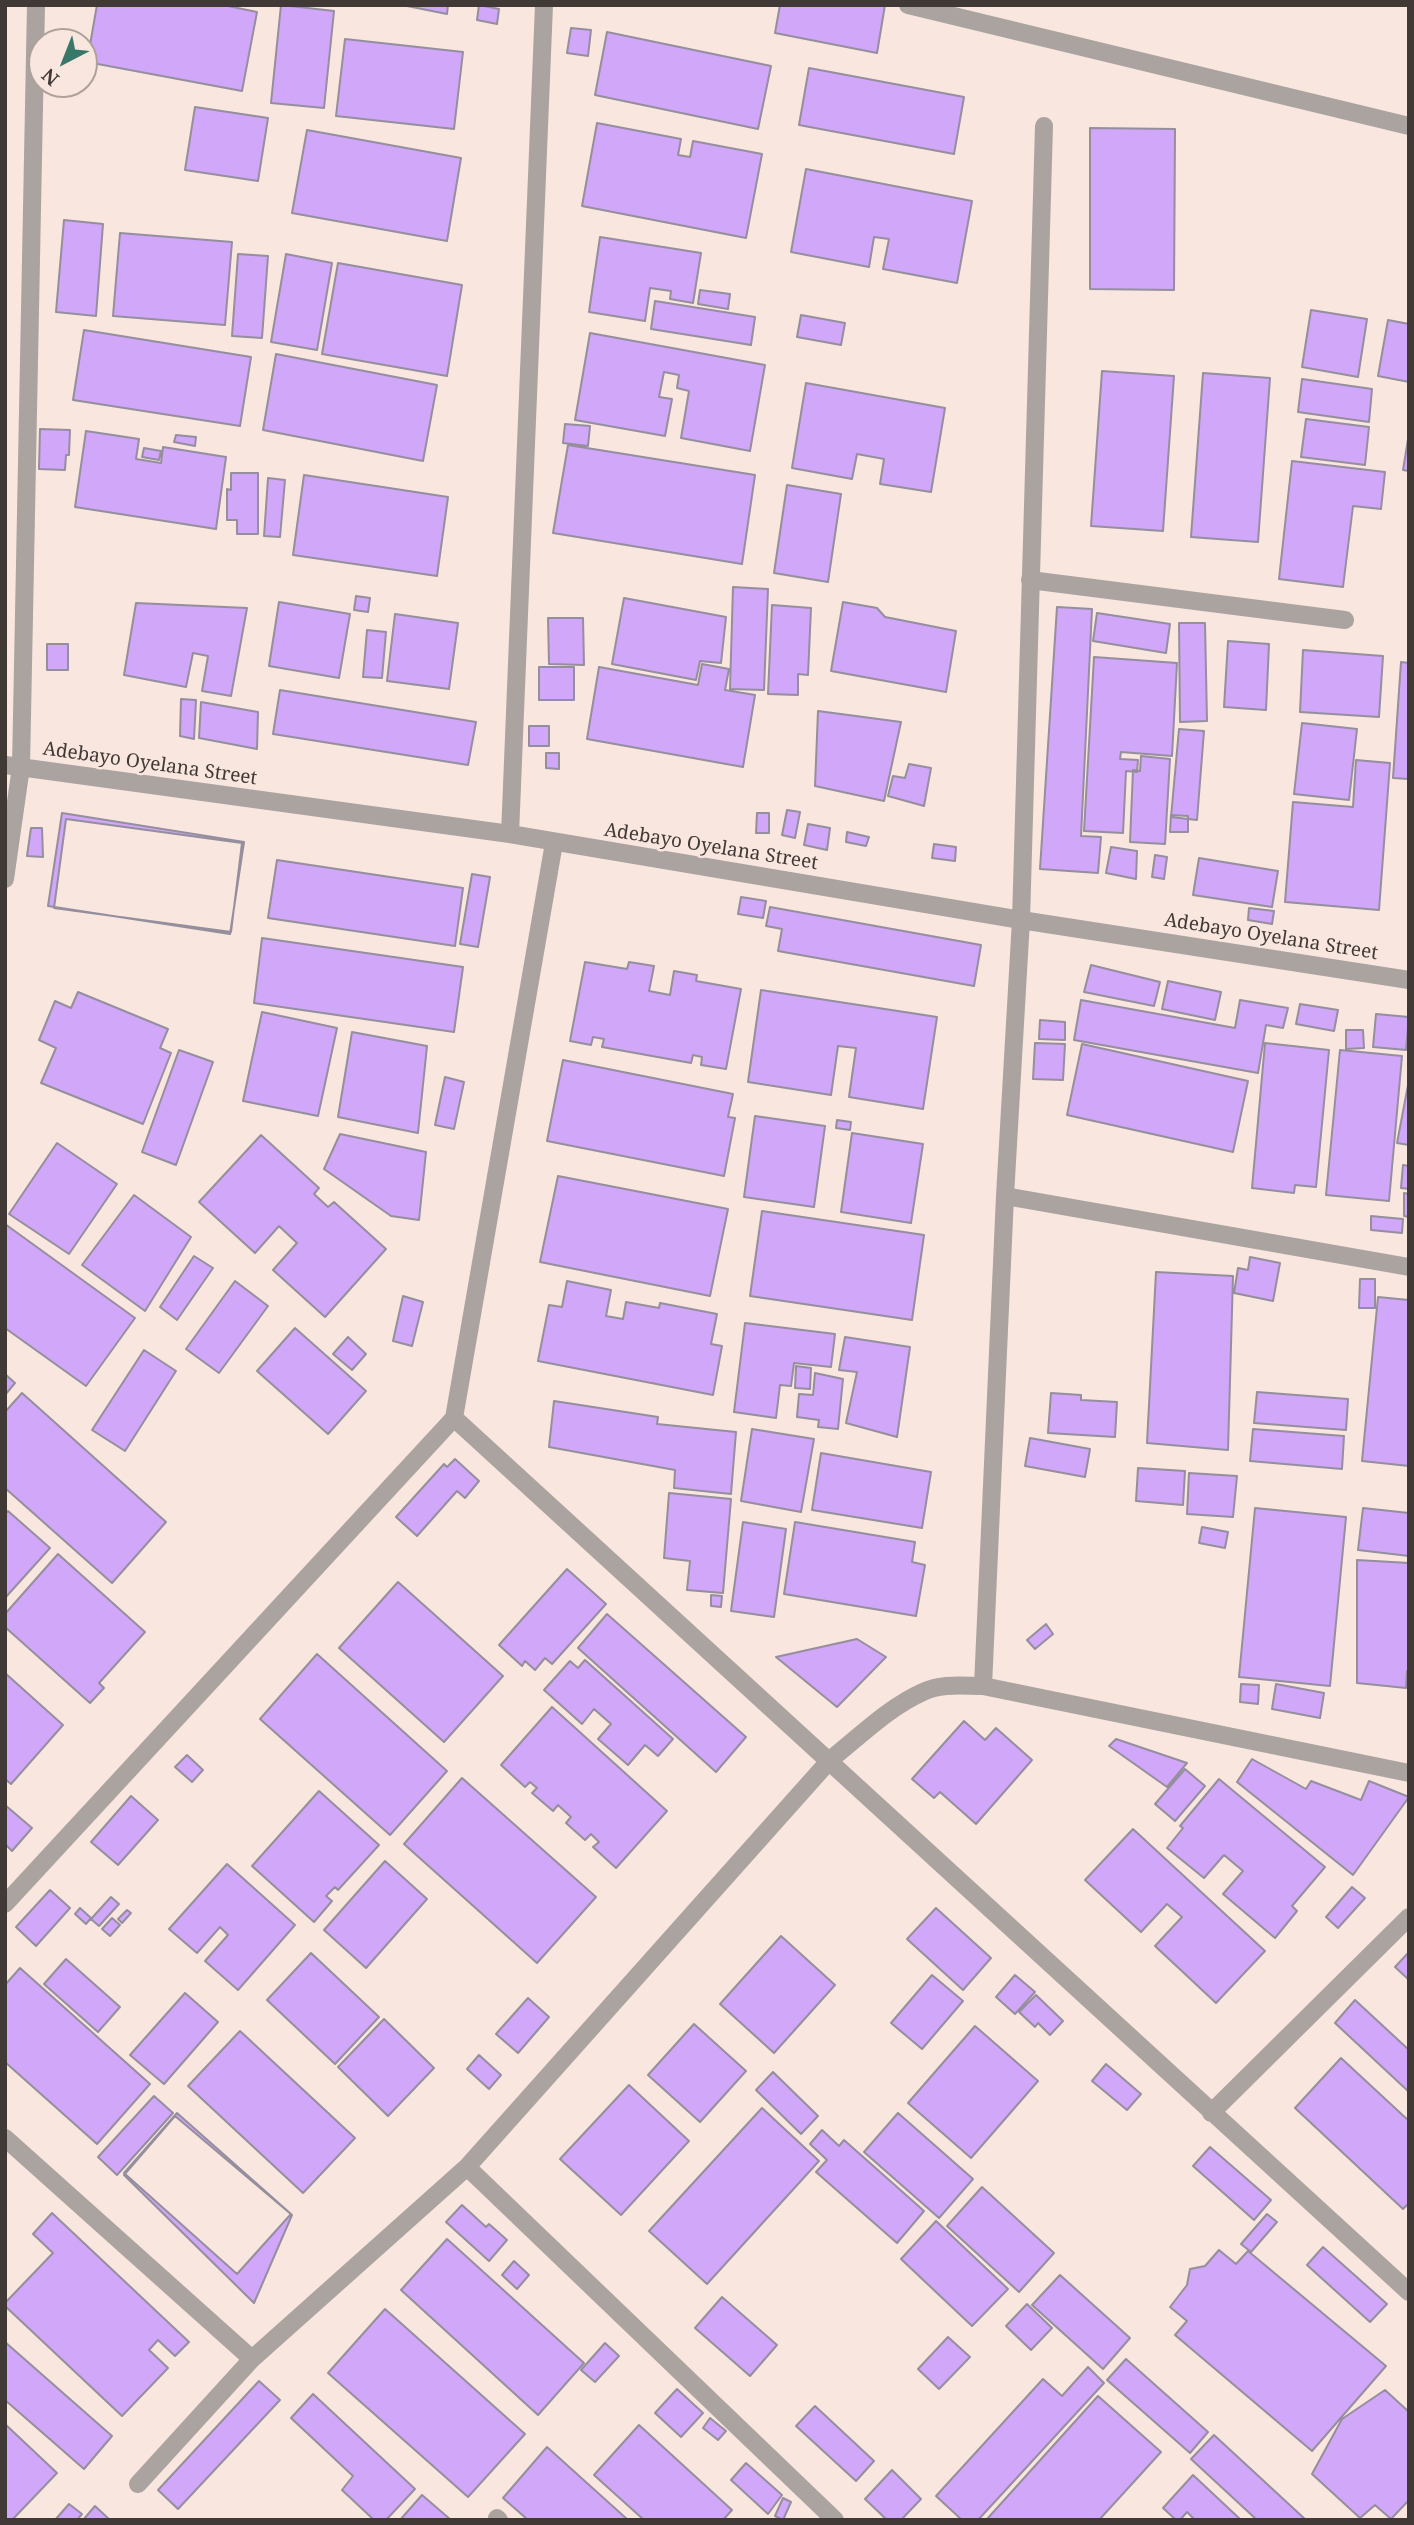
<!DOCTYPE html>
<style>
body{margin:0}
#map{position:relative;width:1414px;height:2525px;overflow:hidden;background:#f8e6df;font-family:"Noto Serif",serif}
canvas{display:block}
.frame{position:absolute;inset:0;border:7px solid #403936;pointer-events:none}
.north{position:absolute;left:28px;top:28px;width:70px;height:70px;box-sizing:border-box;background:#f8e6df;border:2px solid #aea19b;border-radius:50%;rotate:222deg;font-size:19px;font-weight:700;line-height:28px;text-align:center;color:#403936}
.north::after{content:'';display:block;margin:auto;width:24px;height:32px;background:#377869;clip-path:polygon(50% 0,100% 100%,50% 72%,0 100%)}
</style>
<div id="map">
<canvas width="1414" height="2525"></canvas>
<div class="frame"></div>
<div class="north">N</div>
</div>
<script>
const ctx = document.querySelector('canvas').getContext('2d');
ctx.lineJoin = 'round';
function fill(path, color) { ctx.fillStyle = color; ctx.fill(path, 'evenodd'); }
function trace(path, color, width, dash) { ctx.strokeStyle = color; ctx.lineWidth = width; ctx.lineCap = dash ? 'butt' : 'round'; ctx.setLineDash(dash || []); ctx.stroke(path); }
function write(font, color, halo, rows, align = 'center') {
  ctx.font = font + ' "Noto Serif",serif'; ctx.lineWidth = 5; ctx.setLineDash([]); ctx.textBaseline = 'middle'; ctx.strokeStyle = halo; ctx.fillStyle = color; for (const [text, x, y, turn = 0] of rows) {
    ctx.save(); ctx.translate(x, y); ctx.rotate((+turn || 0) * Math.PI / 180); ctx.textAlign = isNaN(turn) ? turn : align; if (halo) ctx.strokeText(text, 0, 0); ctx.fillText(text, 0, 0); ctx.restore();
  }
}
const building = new Path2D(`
 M97,5h126l34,7 -15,79 -155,-29z
 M281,5l53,6 -10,97 -53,-5z
 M402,5h46l-1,9z
 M479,5l20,4 -2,15 -20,-4z
 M780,5h105l-8,48 -102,-20z
 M571,28l20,2 -3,26 -21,-3z
 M607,32l164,34 -13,63 -163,-34z
 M345,39l118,13 -9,77 -118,-13z
 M809,68l155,29 -10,57 -155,-29z
 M195,107l73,11 -10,63 -73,-11z
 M597,123l84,16 -3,16 12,2 3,-16 69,13 -16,84 -164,-32z
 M1090,128l85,1 -1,161 -84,-1z
 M307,130l154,28 -14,83 -155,-28z
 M806,169l166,32 -15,82 -74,-14 6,-30 -15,-2 -5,30 -78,-15z
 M64,220l39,4 -7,92 -40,-4z
 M120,233l112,9 -7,83 -112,-9z
 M600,237l101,16 -8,50 -23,-4 1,-8 -21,-3 -5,33 -56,-9z
 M238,254l30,2 -6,82 -30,-2z
 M286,254l46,9 -15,87 -46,-8z
 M338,263l124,22 -15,91 -125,-22z
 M700,290l30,4 -2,15 -30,-5z
 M655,301l100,16 -4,28 -100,-16z
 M1311,310l56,9 -9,58 -56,-10z
 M801,315l44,8 -4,22 -44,-8z
 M1388,320l21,4v58l-31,-6z
 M84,330l167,27 -11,69 -167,-26z
 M590,333l175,32 -15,86 -69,-13 8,-47 -12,-3 2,-13 -15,-3 -5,25 13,2 -7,37 -90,-16z
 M276,354l161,31 -14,76 -160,-31z
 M1102,371l72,5 -11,155 -72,-5z
 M1203,373l67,5 -12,164 -67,-5z
 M1302,379l70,10 -3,33 -71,-10z
 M806,383l139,25 -14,84 -51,-8 4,-25 -27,-5 -5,25 -60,-11z
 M1306,419l63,8 -4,38 -64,-8z
 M565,424l25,2 -2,20 -25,-3z
 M40,429l30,1 -1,25h-3l-1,15 -26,-1z
 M86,431l53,8 -3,20 25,4 2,-16 63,10 -10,72 -141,-22z
 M1409,433v38l-6,-1z
 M176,435l20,2 -1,9 -21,-4z
 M568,445l187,30 -13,89 -189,-31z
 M144,448l17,3 -2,9 -17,-3z
 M1292,461l93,11 -4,37 -28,-3 -10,81 -64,-8z
 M231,473h27v61h-21v-14h-10v-31l4,1z
 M304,475l144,22 -11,79 -144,-21z
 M268,478l17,2 -5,57 -16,-1z
 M787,485l54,9 -13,88 -54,-9z
 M733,587l35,2 -4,101 -34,-1z
 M356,596l14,2 -2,14 -14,-2z
 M624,598l102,19 -5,46 -21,-2 -4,19 -84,-16z
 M279,602l71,12 -11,64 -70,-12z
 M843,602l34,6 8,9 71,14 -10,61 -115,-21z
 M136,603l111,5 -16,88 -29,-5 6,-35 -15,-3 -7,34 -62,-12z
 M772,605l39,3 -3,67 -10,-1v21l-30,-1z
 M1057,607l35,2 -11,227 20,1 -3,36 -58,-4z
 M1097,613l73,11 -4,29 -73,-12z
 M395,614l63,9 -9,66 -62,-8z
 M548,618h35l1,47 -35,-1z
 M1179,623h26l2,98 -27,1z
 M367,630l19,2 -4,46 -19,-1z
 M1228,641l41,3 -3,66 -42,-3z
 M47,644h21v26h-21z
 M1303,650l80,6 -4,61 -79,-5z
 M1094,657l83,6 -5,93 -51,-4 -1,7 18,1 -1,12 -11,-1 -3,62 -39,-2z
 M1401,662l8,1v116l-16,-1z
 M702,664l27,5 -4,21 30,5 -12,72 -156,-28 12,-72 99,18z
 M539,667h35v33h-35z
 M280,690l196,32 -8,43 -195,-31z
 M181,699l15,1 -2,39 -14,-3z
 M201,702l57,10 -1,37 -58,-11z
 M818,711l83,11 -17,79 -69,-15z
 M1302,723l55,6 -8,71 -55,-6z
 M529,726h20v20h-20z
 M1179,729l25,2 -7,89 -26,-3z
 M546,753h13v16l-13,-1z
 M1141,756l29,3 -5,85 -35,-2 3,-72 7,1z
 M1356,760l34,3 -11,147 -94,-8 8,-100 60,5z
 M909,764l22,4 -7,38 -36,-10 5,-20 12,2z
 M787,810l13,2 -5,26 -13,-3z
 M62,813l182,29 -14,92 -182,-28z
 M757,813h12v20h-13z
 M1171,815l17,1v16h-18z
 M66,819l176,24 -11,89 -177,-24z
 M808,824l22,4 -3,22 -23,-5z
 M31,828h11l1,29 -16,-1z
 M847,832l22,5 -3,9 -20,-4z
 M934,844l22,3 -1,14 -23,-3z
 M1111,847l26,4 -1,28 -30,-6z
 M1155,855l12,2 -3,22 -12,-2z
 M1199,858l79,13 -6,36 -79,-12z
 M277,860l186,28 -8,58 -187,-28z
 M472,874l18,3 -12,70 -18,-3z
 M741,897l25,4 -3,17 -25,-4z
 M770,907l211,38 -7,41 -196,-35 4,-22 -16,-3z
 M1249,908l25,3 -2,13 -24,-4z
 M262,938l201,29 -9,65 -200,-29z
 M585,962l42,7 2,-7 25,4 -5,25 21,4 4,-24 23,4 -1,6 45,8 -15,80 -25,-4 1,-8 -9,-2 -2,8 -89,-16 2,-8 -11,-2 -2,8 -21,-4z
 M1091,965l69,17 -6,24 -70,-14z
 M1168,981l53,11 -6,28 -53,-11z
 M761,990l176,27 -14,92 -74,-12 7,-49 -18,-2 -7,49 -83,-13z
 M78,992l90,37 -8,19 11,5 -28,71 -102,-41 15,-35 -17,-8 16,-39 16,7z
 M1081,1000l154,28 5,-28 48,8 -5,20 -17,-3 -8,48 -184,-33z
 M1300,1004l38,6 -4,21 -38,-7z
 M262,1012l75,16 -19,88 -75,-15z
 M1376,1014l33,3 -3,33 -33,-3z
 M1040,1020l25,2v18l-26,-1z
 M1346,1030h17l1,18 -18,1z
 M352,1032l75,14 -9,87 -80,-16z
 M1035,1043l30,1 -2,36 -30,-1z
 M1265,1043l64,7 -13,137 -21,-2 -1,8 -42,-5z
 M1082,1044l166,37 -15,71 -166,-37z
 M179,1050l34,12 -37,103 -34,-13z
 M1340,1050l62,6 -13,145 -63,-6z
 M563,1060l170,34 -5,23 7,1 -11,58 -177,-35z
 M445,1077l19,5 -10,47 -19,-4z
 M1409,1080v65l-12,-2z
 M755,1116l70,10 -11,81 -70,-10z
 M837,1120l14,2 -1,8 -14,-2z
 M852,1133l71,11 -12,79 -70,-11z
 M340,1134l86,18 -7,68 -28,-4 -67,-47z
 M261,1135l58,53 -5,6 14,13 6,-5 52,47 -61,68 -52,-47 24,-27 -18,-17 -24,27 -56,-51z
 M57,1143l60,41 -48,70 -60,-40z
 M1403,1165l6,1v23l-8,-1z
 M558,1176l170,33 -18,87 -170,-34z
 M1404,1193l5,1v23l-5,-1z
 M134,1195l57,42 -46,74 -63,-46z
 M762,1211l162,24 -12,85 -162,-24z
 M1371,1216l32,3 -1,14 -31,-3z
 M5,1224l130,94 -49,68 -81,-58z
 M194,1256l19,12 -36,52 -17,-13z
 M1250,1257l30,6 -7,38 -39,-8 4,-25 10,2z
 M1156,1272l77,4 -5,174 -81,-7z
 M1360,1279h15v29h-16z
 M235,1281l33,25 -49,67 -33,-24z
 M567,1281l44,9 -5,26 17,3 3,-17 33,6 1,-5 57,11 -6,30 11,2 -9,49 -175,-34 11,-56 13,2z
 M403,1296l20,6 -11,44 -19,-5z
 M1378,1297l31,3v166l-47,-5z
 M745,1323l90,11 -4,33 -37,-4 -3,23 -11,-1 -4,33 -42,-6z
 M295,1328l71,63 -38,43 -71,-63z
 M348,1337l18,17 -14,16 -19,-16z
 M845,1337l65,10 -13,90 -51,-14 11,-51 -18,-2z
 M144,1350l32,21 -51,80 -33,-21z
 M796,1366l15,2 -1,21 -15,-1z
 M815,1373l28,6 -5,50 -20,-2 1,-7 -22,-3 2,-23 14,1z
 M5,1374l10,9 -10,12z
 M1257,1392l91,7 -2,31 -92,-7z
 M22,1393l144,129 -54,61 -107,-95v-76z
 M1051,1393l30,2v5l36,2 -2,35 -67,-4z
 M554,1401l104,16 -1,7 79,8 -5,62 -57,-6 1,-18 -126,-23z
 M752,1429l62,10 -13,73 -60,-11z
 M1253,1429l91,7 -2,33 -92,-8z
 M1030,1438l60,11 -5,28 -60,-11z
 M821,1453l110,19 -9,56 -110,-18z
 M455,1459l24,22 -14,17 -8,-7 -40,45 -21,-19 48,-53 3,3z
 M1138,1468l47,3 -2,34 -47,-4z
 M1189,1473l48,3 -4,41 -46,-3z
 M669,1493l62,6 -8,94 -36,-3 3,-29 -26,-3z
 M1255,1508l91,9 -16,169 -91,-9z
 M1363,1508l46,5v43l-51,-6z
 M8,1511l42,37 -45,50v-84z
 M743,1522l43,7 -12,88 -43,-6z
 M795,1522l120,20 -3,20 13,3 -9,51 -132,-22z
 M1202,1527l26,5 -3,16 -26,-5z
 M58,1554l87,78 -46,51 5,5 -14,15 -85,-76v-13z
 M1357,1560l52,3v108h-2l-1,17 -49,-5z
 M567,1569l39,35 -54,60 -7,-6 -10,12 -10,-9 -3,5 -23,-21z
 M398,1582l105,94 -59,66 -105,-94z
 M711,1595l11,1 -1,11 -10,-1z
 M607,1614l139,123 -30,35 -138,-124z
 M1046,1624l7,10 -18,15 -8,-9z
 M857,1639l29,18 -49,50 -61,-50z
 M317,1654l130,117 -57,64 -130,-116z
 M585,1660l88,79 -15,17 -13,-11 -17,20 -30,-26 13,-15 -17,-15 -12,15 -38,-34 26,-29 8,7z
 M5,1673l58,52 -52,59 -6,-5z
 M1241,1684l18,1 -1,19 -18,-2z
 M1276,1684l48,9 -4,25 -48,-9z
 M552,1707l115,104 -51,57 -23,-21 6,-5 -8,-8 -6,6 -19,-17 5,-6 -13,-12 -5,6 -21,-18 5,-5 -7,-6 -5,5 -24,-22z
 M964,1721l21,19 11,-12 36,32 -56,64 -36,-32 -6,6 -22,-19z
 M1116,1739l71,24 -20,24 -58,-41z
 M187,1755l16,15 -11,12 -17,-15z
 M1252,1759l54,30 5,-8 50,19 8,-19 40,16 -56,78 -116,-93z
 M1185,1769l20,17 -30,35 -20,-17z
 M462,1778l134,119 -59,66 -133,-119z
 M1219,1779l106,88 -33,39 5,5 -22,27 -52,-44 20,-23 -19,-16 -20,23 -37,-30 16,-20 -3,-2z
 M319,1791l60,54 -41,45 -3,-3 -9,9 6,5 -18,21 -62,-56z
 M131,1796l27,24 -40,45 -27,-23z
 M5,1805l27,23 -20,23 -7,-7z
 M1133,1829l132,122 -49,52 -61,-57 27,-29 -15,-13 -26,28 -56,-52z
 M385,1861l42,38 -61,69 -42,-38z
 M227,1864l68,61 -57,65 -33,-29 23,-26 -8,-8 -23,26 -28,-24z
 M1352,1887l13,11 -27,30 -12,-11z
 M50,1890l20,18 -34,38 -20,-19z
 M111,1897l8,7 -20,22 -8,-7z
 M80,1908l11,10 -5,6 -11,-10z
 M936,1908l55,50 -28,32 -56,-51z
 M127,1910l4,3 -9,10 -4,-4z
 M112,1918l8,7 -10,11 -8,-7z
 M781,1936l54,49 -61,68 -54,-49z
 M1409,1952v27h-1l-13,-12z
 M311,1953l68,64 -44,47 -68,-64z
 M66,1959l54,48 -22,25 -54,-48z
 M20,1968l130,116 -53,60 -92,-82v-77z
 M932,1975l31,26 -41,48 -31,-26z
 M1015,1975l20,17 -20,22 -19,-17z
 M185,1993l33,29 -54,62 -34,-29z
 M1036,1995l27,26 -13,14 -12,-12 -3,4 -16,-15z
 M528,1998l21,19 -31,36 -22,-19z
 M1355,2000l54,50v42l-74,-69z
 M384,2019l50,49 -46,48 -50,-49z
 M694,2024l52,47 -46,51 -52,-47z
 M975,2026l63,55 -67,77 -63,-55z
 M240,2031l115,107 -52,55 -115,-107z
 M479,2055l22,20 -12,14 -22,-20z
 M1341,2058l68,63v82l-6,6 -108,-101z
 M1106,2064l35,30 -14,16 -35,-29z
 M773,2072l45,44 -17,18 -45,-44z
 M629,2085l60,56 -68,74 -61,-56z
 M154,2096l19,17 -56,62 -19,-18z
 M762,2108l57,53 -112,123 -58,-53z
 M177,2113l114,101 -54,60 -113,-101z
 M898,2113l75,66 -34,39 -75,-66z
 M175,2116l117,99 -38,88 -130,-128z
 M822,2130l17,16 5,-6 80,71 -27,32 -81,-71 11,-12 -17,-16z
 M1210,2147l61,53 -17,20 -61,-54z
 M982,2187l72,66 -35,39 -72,-66z
 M462,2205l24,22 3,-3 18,16 -18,21 -43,-39z
 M52,2213l137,129 -14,14 -17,-16 -9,10 19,18 -46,48 -117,-110v-3l48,-50 -20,-19z
 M1267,2214l10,8 -26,30 -10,-8z
 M936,2221l72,68 -36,37 -71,-67z
 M447,2239l137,124 -46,52 -137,-125z
 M1323,2247l64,57 -17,18 -63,-57z
 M1219,2250l17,14 12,-13 138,115 -74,85 -137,-116 12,-14 -17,-14 17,-22 3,-16 15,-3z
 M514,2261l15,14 -12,14 -15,-14z
 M1060,2275l70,63 -27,31 -71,-64z
 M722,2297l55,48 -27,31 -55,-48z
 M1027,2304l25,24 -21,22 -25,-24z
 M385,2309l140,125 -57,63 -140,-124z
 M948,2337l22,20 -31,32 -21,-20z
 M5,2342l107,94 -28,33 -79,-69z
 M605,2343l14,13 -24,26 -14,-12z
 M1126,2359l82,73 -18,21 -83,-73z
 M1088,2367l16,16 -126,137h-16l-26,-24 107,-117 19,17z
 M259,2381l21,19 -102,109 -20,-19z
 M677,2389l26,24 -22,24 -26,-24z
 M1385,2390l24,22v88l-18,19 -16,-14 -15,13 -48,-44 30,-55z
 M313,2394l102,95 -29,31h-12l-32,-30 11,-14 -62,-58z
 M1098,2396l63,56 -62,68h-110l-1,-2z
 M815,2406l59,55 -18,20 -60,-55z
 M710,2418l16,13 -8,9 -15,-12z
 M5,2424l52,49 -45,47h-7z
 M639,2425l93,85 -9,10h-79l-50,-45z
 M1214,2435l92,85h-49l-66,-61z
 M547,2447l81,73h-100l-25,-22z
 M746,2463l36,32 -14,19 -37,-34z
 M892,2470l29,29 -20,21h-14l-22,-21z
 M1193,2475l48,45h-46l-8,-8 -7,8h-4l-13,-12z
 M422,2495l29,25h-51z
 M783,2498l8,4 -8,18 -8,-4z
 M69,2504l13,10 -5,6h-22z
 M95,2506l15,14h-27z`);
fill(building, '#d1a7fa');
trace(building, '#958e9d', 2);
trace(new Path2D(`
 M908,5l501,121
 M497,2518l2,2`), '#aaa39f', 18);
trace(new Path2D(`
 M1030,580l315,40
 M5,765l505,69 511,86 388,60
 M510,834l34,-829
 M5,879l16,-112 15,-762
 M1005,1196l404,71
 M454,1418l955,874
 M983,1686l22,-490 16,-276 23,-794
 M5,1904l449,-486 100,-575
 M1211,2113l198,-196
 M5,2138l247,221
 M467,2167l368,353
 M138,2484l114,-125 215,-192 363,-407c29,-23 59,-53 93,-68 18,-9 40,-6 60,-6l426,87`), '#aaa39f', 18);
write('19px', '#403936', '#f8e6df', [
 ["Adebayo Oyelana Street",150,764,8],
 ["Adebayo Oyelana Street",711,847,9],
 ["Adebayo Oyelana Street",1271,937,9]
]);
</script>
